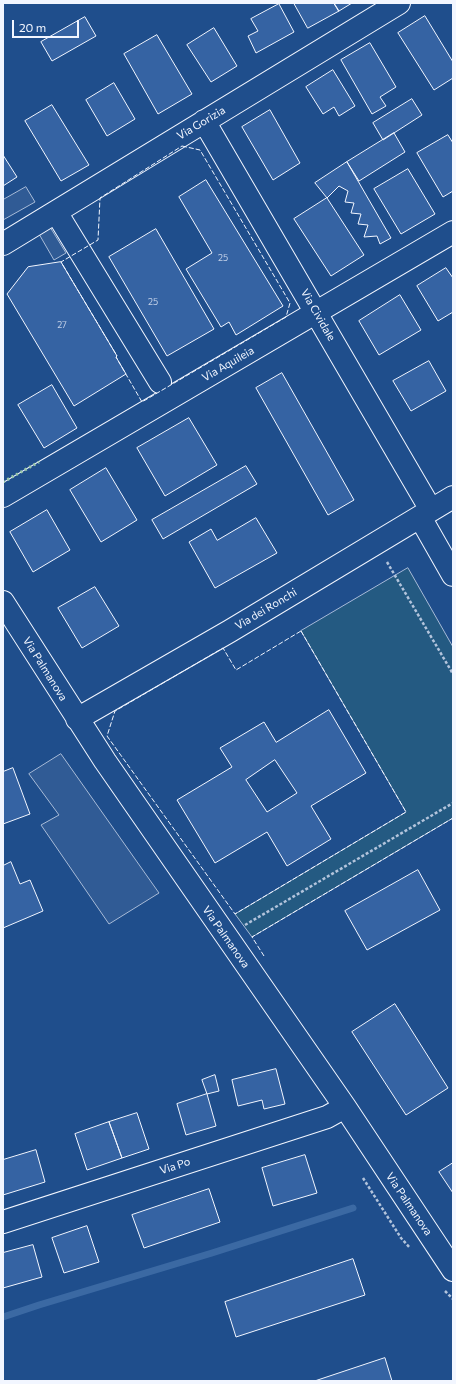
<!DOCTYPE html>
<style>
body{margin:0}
#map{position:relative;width:456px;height:1384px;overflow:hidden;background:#1f4e8c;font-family:Commissioner,sans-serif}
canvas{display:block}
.frame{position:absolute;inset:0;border:4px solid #f2f6ff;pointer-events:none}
.scale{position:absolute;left:12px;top:20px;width:67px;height:18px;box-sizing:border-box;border:2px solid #f2f6ff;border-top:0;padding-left:5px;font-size:12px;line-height:14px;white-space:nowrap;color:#f2f6ff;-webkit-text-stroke:3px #1f4e8c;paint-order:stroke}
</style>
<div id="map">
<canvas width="456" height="1384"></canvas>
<div class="frame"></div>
<div class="scale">20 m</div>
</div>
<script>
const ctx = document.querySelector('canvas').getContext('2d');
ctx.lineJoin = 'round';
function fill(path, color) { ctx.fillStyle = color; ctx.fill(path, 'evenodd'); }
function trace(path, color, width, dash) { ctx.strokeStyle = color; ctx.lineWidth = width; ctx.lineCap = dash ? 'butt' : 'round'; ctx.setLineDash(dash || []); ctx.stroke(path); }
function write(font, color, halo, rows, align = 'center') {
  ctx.font = font + ' Commissioner,sans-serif'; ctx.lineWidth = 3; ctx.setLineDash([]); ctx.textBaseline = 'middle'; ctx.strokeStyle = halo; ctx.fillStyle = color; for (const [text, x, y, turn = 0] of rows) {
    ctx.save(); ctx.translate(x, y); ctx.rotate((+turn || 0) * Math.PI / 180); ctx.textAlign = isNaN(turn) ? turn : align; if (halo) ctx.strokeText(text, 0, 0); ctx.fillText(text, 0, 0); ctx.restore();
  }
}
const green = new Path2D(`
 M408,568l45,79v171l-201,119 -17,-23 171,-102 -105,-181z`);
fill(green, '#245a82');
trace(green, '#a8bbd7', 1);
const parking = new Path2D(`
 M26,187l9,15 -32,18v-20z
 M50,227l16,26 -12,7 -15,-26z
 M61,754l98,139 -50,31 -68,-99 18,-10 -30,-41z`);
fill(parking, '#305b95');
trace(parking, '#a8bbd7', 1);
trace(new Path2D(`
 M3,1317l36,-12 173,-52 141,-45`), '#3b69a3', 7);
const building = new Path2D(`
 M294,3h40l5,8 -31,17z
 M334,3h18l-13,8z
 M279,4l15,28 -38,21 -8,-17 10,-5 -7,-12z
 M425,16l28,46v16l-19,12 -36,-57z
 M85,17l11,19 -44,25 -11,-19z
 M214,28l23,38 -26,16 -24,-37z
 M157,35l35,59 -34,20 -34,-60z
 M370,43l26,44 -16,10 6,9 -14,8 -31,-54z
 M333,70l22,36 -16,10 -5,-9 -11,7 -17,-27z
 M114,83l21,36 -28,17 -21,-36z
 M412,99l10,16 -39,25 -10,-17z
 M52,105l37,60 -28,16 -36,-60z
 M270,110l30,53 -27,17 -31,-53z
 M394,133l11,19 -46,29 -12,-19z
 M448,135l5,8v48l-10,6 -26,-44z
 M3,155l14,22 -14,9z
 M347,162l44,76 -11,6 -3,-8 -13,1 4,-12 -10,-1 3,-10 -10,-1 3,-10 -9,-1 3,-11 -9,-5 -12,12 -12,-15z
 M408,169l27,45 -34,20 -27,-45z
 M206,180l77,126 -47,29 -7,-13 -8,5 -35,-58 26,-16 -33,-56z
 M327,198l37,57 -33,21 -37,-57z
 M156,229l58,100 -47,27 -58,-99z
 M61,262l56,94 -1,1 10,17 -52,32 -67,-112 21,-27z
 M446,268l7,10v34l-15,9 -21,-35z
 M400,295l21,35 -42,25 -20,-34z
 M429,361l17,30 -35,20 -18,-30z
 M282,373l72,127 -26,15 -72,-127z
 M52,385l25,43 -33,20 -26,-43z
 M189,418l28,47 -52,31 -28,-48z
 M246,466l11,18 -94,55 -11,-19z
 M106,468l31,52 -36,22 -31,-52z
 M47,510l23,40 -37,22 -23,-40z
 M256,518l21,35 -62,35 -26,-46 22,-13 6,11z
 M95,587l24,39 -37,22 -24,-40z
 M329,710l37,63 -55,33 20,33 -44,27 -20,-34 -52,31 -38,-63 55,-33 -12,-19 44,-26 12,20zM275,760l22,33 -30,19 -21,-32z
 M13,768l17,46 -27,10v-52z
 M11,862l9,22 10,-4 13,31 -40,17v-62z
 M418,870l22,40 -73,40 -22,-39z
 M395,1004l53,84 -42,27 -54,-83z
 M276,1069l9,35 -21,5 -2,-9 -24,6 -6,-26z
 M215,1075l4,16 -12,3 -5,-14z
 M207,1094l9,32 -30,9 -9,-31z
 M137,1113l12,36 -27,9 -13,-36z
 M109,1122l13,36 -35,12 -12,-36z
 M36,1150l9,32 -42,13v-35z
 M305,1155l12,38 -44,13 -11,-38z
 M453,1163v30l-14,-21z
 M209,1189l11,33 -76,26 -12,-33z
 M87,1226l12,36 -35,11 -12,-35z
 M33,1245l9,32 -39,11v-35z
 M353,1259l12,36 -129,42 -11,-35z
 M385,1358l7,23h-77z`);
fill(building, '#3563a3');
trace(building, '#f2f6ff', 1);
const minor = new Path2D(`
 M204,121l227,389
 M56,212l104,170
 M3,244l396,-241
 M3,496l450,-264
 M420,517l33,58
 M3,602l102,159 240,346 108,163
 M77,719l153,-88 223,-134
 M3,1222l324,-105 18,-10`);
trace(minor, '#f2f6ff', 24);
trace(new Path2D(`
 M387,562l66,112
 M245,925l208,-122
 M363,1178l38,60 9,10
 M445,1291l8,8`), '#b3c4dc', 2.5, [3, 2]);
trace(minor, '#1f4e8c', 22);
trace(new Path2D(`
 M3,482l36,-20`), '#97c8a6', 3, [2, 3]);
trace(new Path2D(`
 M182,146l18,4 90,153 -4,14 -144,85 -26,-45 1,-1 -56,-94 37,-22 2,-42z
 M301,631l105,181 -171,102 -128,-178 8,-25 108,-63 13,22z
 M264,956l-12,-19 201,-119`), '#f2f6ff', 1, [5, 2]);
write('9px', '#c3d1e8', null, [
 ["25",223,258],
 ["25",153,302],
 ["27",62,325]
]);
write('11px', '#f2f6ff', '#1f4e8c', [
 ["Via Gorizia",201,123,-31],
 ["Via Cividale",318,315,60],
 ["Via Aquileia",228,364,-30],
 ["Via dei Ronchi",266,609,-31],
 ["Via Palmanova",45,669,58],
 ["Via Palmanova",226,937,55],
 ["Via Po",175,1166,-18],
 ["Via Palmanova",409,1204,56]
]);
</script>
